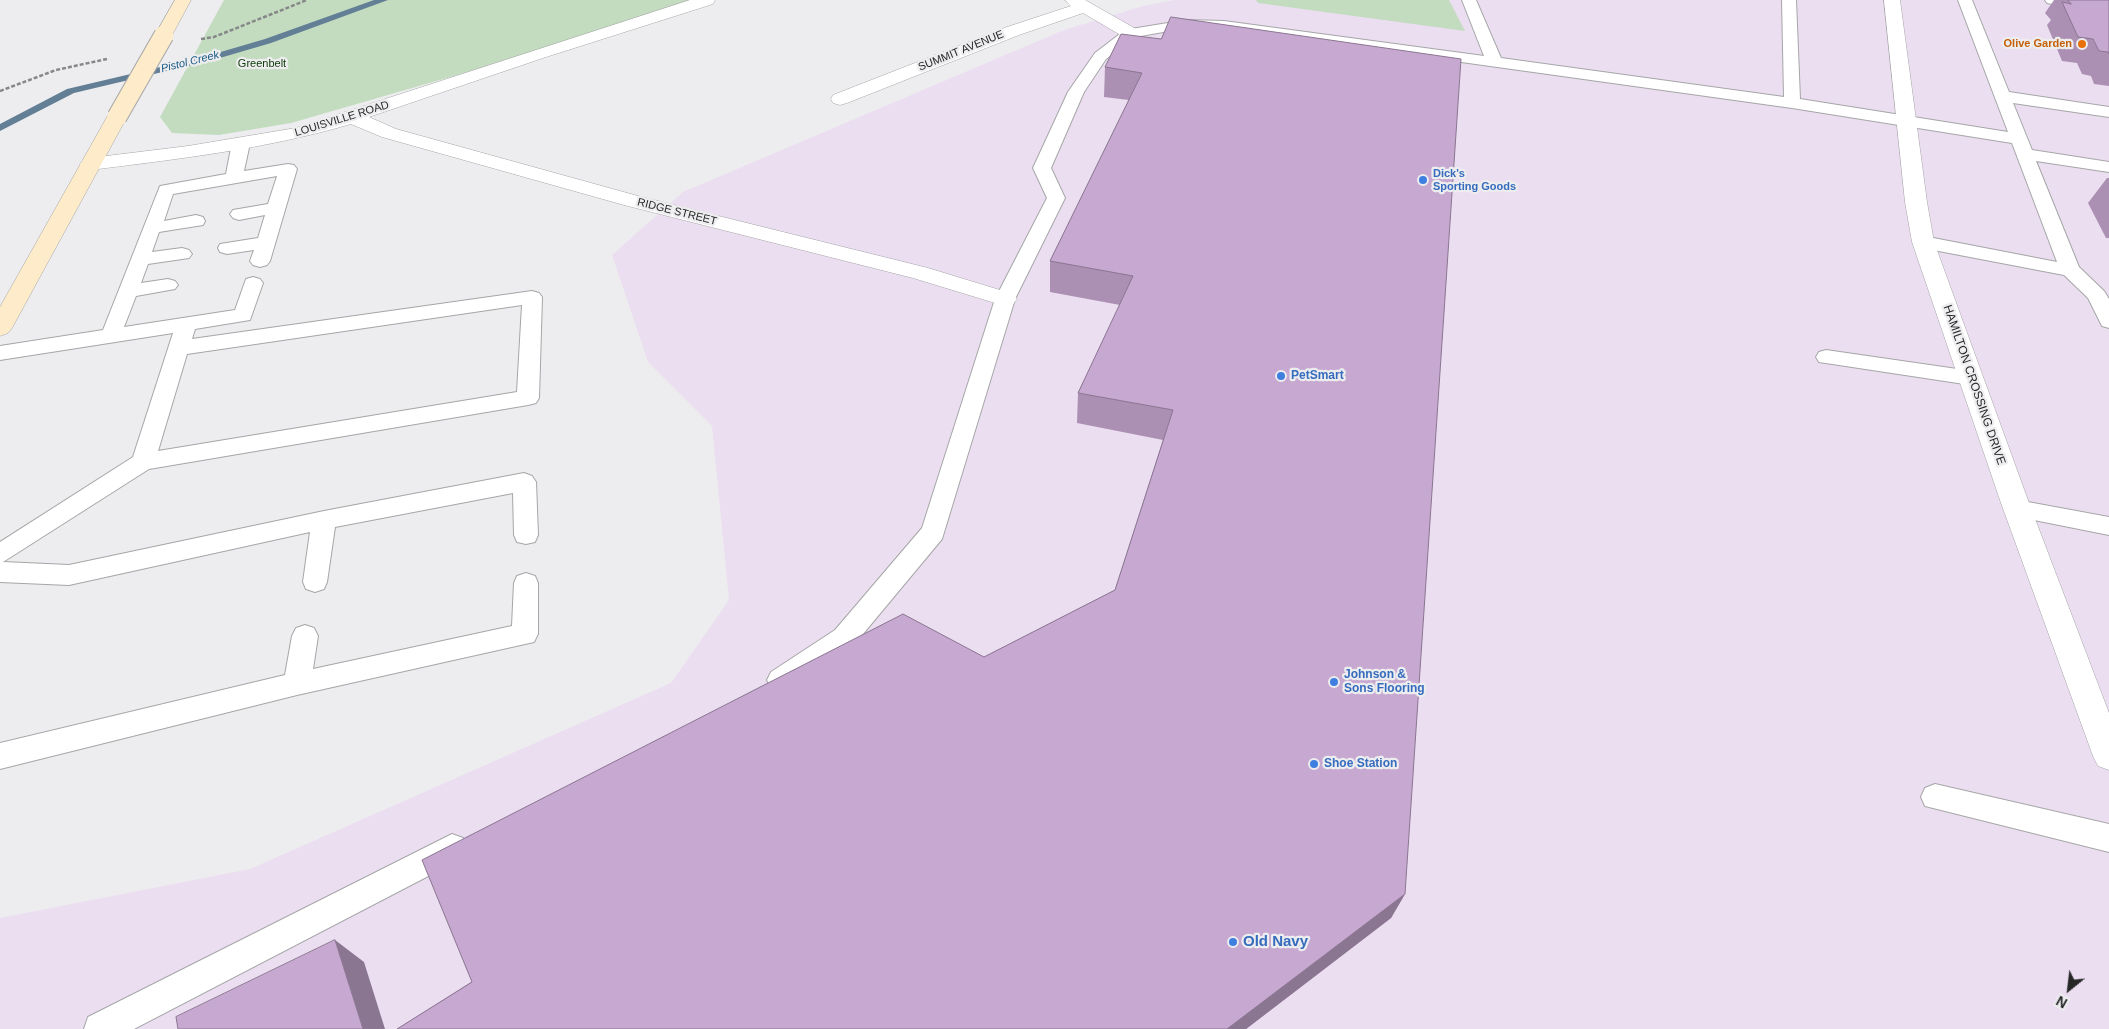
<!DOCTYPE html>
<style>
body{margin:0}
#map{position:relative;width:2109px;height:1029px;overflow:hidden;background:#ededef;font-family:Helvetica,sans-serif}
canvas{display:block}
.north{position:absolute;left:2044px;top:964px;width:50px;height:50px;-webkit-text-stroke:4px #ededef;paint-order:stroke;rotate:209deg;font-size:14px;font-weight:700;line-height:20px;text-align:center;color:#262727}
.north::after{content:'';display:block;margin:auto;width:18px;height:22px;background:#262727;clip-path:polygon(50% 0,100% 100%,50% 72%,0 100%)}
</style>
<div id="map">
<canvas width="2109" height="1029"></canvas>
<div class="north">N</div>
</div>
<script>
const ctx = document.querySelector('canvas').getContext('2d');
ctx.lineJoin = 'round';
function fill(path, color) { ctx.fillStyle = color; ctx.fill(path, 'evenodd'); }
function trace(path, color, width, dash) { ctx.strokeStyle = color; ctx.lineWidth = width; ctx.lineCap = dash ? 'butt' : 'round'; ctx.setLineDash(dash || []); ctx.stroke(path); }
function write(font, color, halo, rows, align = 'center') {
  ctx.font = font + ' Helvetica,sans-serif'; ctx.lineWidth = 4.5; ctx.setLineDash([]); ctx.textBaseline = 'middle'; ctx.strokeStyle = halo; ctx.fillStyle = color; for (const [text, x, y, turn = 0] of rows) {
    ctx.save(); ctx.translate(x, y); ctx.rotate((+turn || 0) * Math.PI / 180); ctx.textAlign = isNaN(turn) ? turn : align; if (halo) ctx.strokeText(text, 0, 0); ctx.fillText(text, 0, 0); ctx.restore();
  }
}
fill(new Path2D(`
 M1174,0h935v1029h-2109v-111l250,-49 421,-186 58,-83 -17,-174 -64,-64 -36,-107 71,-63 381,-162 79,-24z`), '#ecdef1');
fill(new Path2D(`
 M224,0h482l-107,34 -308,89 -72,12 -47,-2 -12,-16z
 M1256,0h193l16,31 -207,-28z`), '#c3dcbf');
fill(new Path2D(`
 M374,0h14l-117,43 -58,17 -139,33 -74,38v-7l67,-35 140,-33 58,-17z`), '#627f96');
const service = new Path2D(`
 M1462,0h14l25,58 283,39 -2,-97h14l4,99 208,33 -50,-132h14l37,92 100,15v10l-96,-14 19,47 77,12v10l-73,-11 43,106 25,24 5,8v29l-7,-2 -14,-28 -24,-23 -141,-27 -7,-2 -2,-4 2,-4 7,-2 134,26 -45,-119 -220,-35 -568,-79 -38,-1 -51,9 -29,22 -22,33 -33,76 14,30 -50,101 -73,240 -89,107 -64,42 -9,3 -9,-3 -4,-8 4,-8 64,-42 87,-102 73,-229 52,-101 -14,-30 35,-76 27,-39 30,-23 61,-10 38,1 260,35z
 M2045,0h38l26,4v8l-57,-8 -5,-1z
 M241,138l6,1 3,4 -6,28 44,-7 6,1 3,4 -27,92 -3,4 -7,2 -7,-2 -3,-4 4,-11 -27,4 -7,-2 -2,-4 2,-4 38,-6 7,-23 -26,5 -6,-2 -3,-4 3,-4 35,-6 9,-28 -104,18 -9,27 32,-6 7,2 2,4 -2,4 -44,7 -7,20 30,-4 7,2 3,4 -3,4 -41,6 -7,19 27,-4 7,2 3,4 -3,4 -39,7 -12,31 111,-17 11,-31 7,-2 7,2 3,4 -13,37 -55,9 -3,10 340,-48 7,2 3,4 -3,101 -3,5 -8,2 -379,64 -146,93 66,3 255,-54 200,-38 8,3 4,6 2,53 -3,7 -9,2 -9,-2 -3,-7 -1,-42 -178,34 -8,55 -3,7 -9,3 -9,-3 -3,-7 7,-50 -241,53 -69,-3v-40l133,-85 40,-124 -173,27v-14l103,-16 57,-144 66,-12 6,-31 3,-4zM522,305l-5,87 -359,59 29,-97z
 M1826,350l145,21 8,2 3,5 -3,5 -8,2 -152,-23 -3,-5 3,-5z
 M2017,500l92,17v18l-100,-20 -4,-6 4,-6z
 M526,573l9,3 3,7v51l-4,8 -237,53 -297,74v-26l285,-68 7,-39 4,-8 9,-3 9,3 4,8 -5,33 199,-43 2,-43 3,-7z
 M1935,784l174,40v28l-184,-46 -4,-9 4,-9z
 M452,834l11,4 4,10 -4,10 -329,171h-50l4,-12z`);
const minor = new Path2D(`
 M690,0h25l-2,4 -167,53 -177,60 27,12 242,67 290,72 85,26 4,5 -4,5 -8,2 -92,-28 -289,-73 -242,-68 -31,-13c-85,25 -173,35 -261,46l-7,-2 -3,-4 3,-4 7,-2 98,-12 108,-18z
 M1065,0h20l51,29 3,4 -3,4 -6,1 -6,-1 -41,-24 -64,22 -172,68 -7,2 -7,-2 -2,-4 2,-4 174,-68 64,-21z
 M1884,0h16l27,202 7,40 95,261 80,210v57l-11,-4 -5,-10 -92,-253 -89,-261 -7,-40z`);
const secondary = new Path2D(`
 M175,0h16l-21,39 -6,1 -6,-1 -3,-4z
 M117,111l7,2 3,4 -115,211 -4,5 -8,3v-29l107,-190 3,-4z`);
trace(service, '#a5a6a7', 2);
trace(minor, '#a5a6a7', 1);
trace(secondary, '#a5a6a7', 1);
trace(new Path2D(`
 M201,39l13,-2 93,-37
 M0,91l56,-21 51,-11`), '#868788', 2.5, [4, 2]);
fill(service, '#fff');
fill(minor, '#fff');
fill(secondary, '#fdebc9');
const secondaryBridge = new Path2D(`
 M117,117l47,-82`);
trace(secondaryBridge, '#a5a6a7', 21, []);
trace(secondaryBridge, '#fdebc9', 19);
fill(new Path2D(`
 M2054,0h55v86l-15,-2 -3,-8 -9,-2 -5,-11 -15,-2 -15,-36 4,-5 -6,-7z
 M1161,39l244,855 -14,24 -145,111h-849l587,-372 131,-67 48,-150 -86,-17 1,-30 42,-88 -70,-13v-31l79,-161 -25,-3 1,-30z
 M2107,178h2v60h-3l-18,-35z`), '#ab90b3');
fill(new Path2D(`
 M1405,894l-14,24 -145,111h-19z
 M335,940l29,22 21,67h-22z`), '#8b7692');
const building = new Path2D(`
 M2068,0h41v54l-1,-2 -9,-1 -6,-12 -15,-2 -16,-35 9,2z
 M1171,17l290,42 -56,835 -178,135h-830l75,-47 -50,-122 481,-246 81,43 131,-67 58,-180 -95,-17 55,-117 -83,-15 92,-188 -37,-6 16,-33 40,5z
 M335,940l28,89h-185l-2,-12z`);
fill(building, '#c7a8d0');
trace(building, '#8b7692', 1);
for (const [x, y, r, color] of [
 [2082,44,5,"#e8710a"],
 [1423,180,5,"#3f7fe0"],
 [1281,376,5,"#3f7fe0"],
 [1334,682,5,"#3f7fe0"],
 [1314,764,5,"#3f7fe0"],
 [1233,942,5,"#3f7fe0"]
]) { const dot = new Path2D(); dot.arc(x, y, r, 0, 2 * Math.PI); ctx.fillStyle = color; ctx.fill(dot); trace(dot, '#ededef', 2); }
write('bold 11px', '#c56008', '#ededef', [
 ["Olive Garden",2072,44]
], 'right');
write('11px', '#262727', '#ededef', [
 ["SUMMIT AVENUE",961,51,-22],
 ["LOUISVILLE ROAD",342,119,-17],
 ["RIDGE STREET",677,212,14]
]);
write('italic 11px', '#1a5c87', '#ededef', [
 ["Pistol Creek",190,62,-14]
]);
write('11px', '#0a3a06', '#ededef', [
 ["Greenbelt",262,64]
]);
write('bold 11px', '#366cbe', '#ededef', [
 ["Dick's",1433,174],
 ["Sporting Goods",1433,187]
], 'left');
write('bold 12px', '#366cbe', '#ededef', [
 ["PetSmart",1291,376],
 ["Johnson &",1344,675],
 ["Sons Flooring",1344,689],
 ["Shoe Station",1324,764]
], 'left');
write('12px', '#262727', '#ededef', [
 ["HAMILTON CROSSING DRIVE",1974,385,71]
]);
write('bold 15px', '#366cbe', '#ededef', [
 ["Old Navy",1243,942]
], 'left');
</script>
